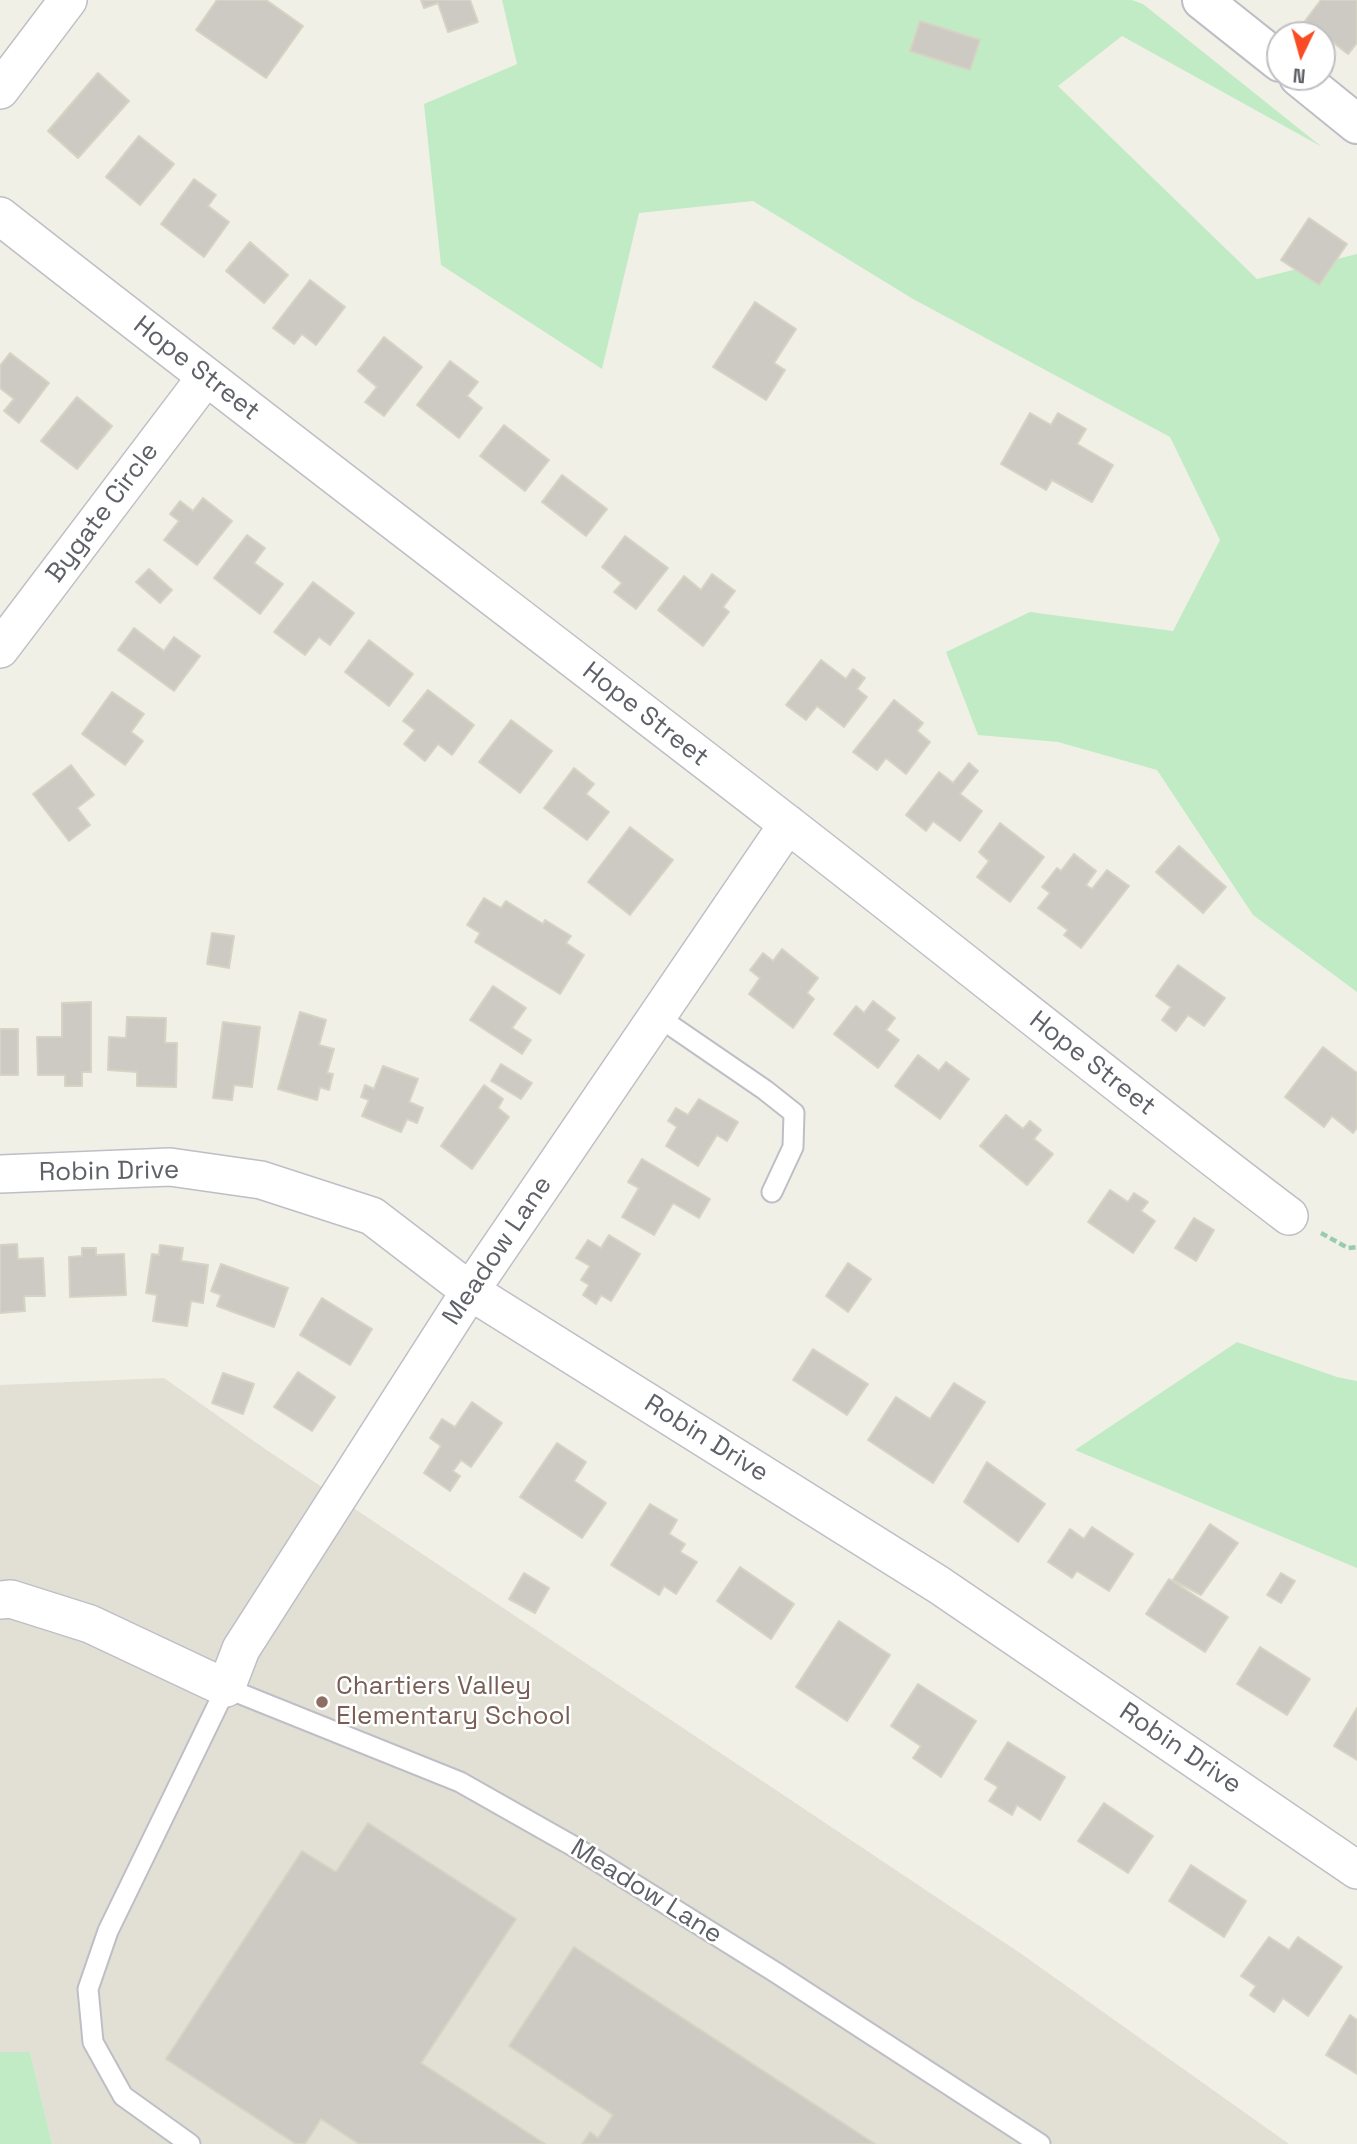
<!DOCTYPE html>
<style>
body{margin:0}
#map{position:relative;width:1357px;height:2144px;overflow:hidden;background:#f1f0e6;font-family:"Space Grotesk",sans-serif}
canvas{display:block}
.north{position:absolute;left:1266px;top:21px;width:70px;height:70px;box-sizing:border-box;background:#fff;border:2px solid #bfc0c3;border-radius:50%;rotate:185deg;font-size:19px;font-weight:700;line-height:28px;text-align:center;color:#5e6168}
.north::after{content:'';display:block;margin:auto;width:24px;height:32px;background:#f94b24;clip-path:polygon(50% 0,100% 100%,50% 72%,0 100%)}
</style>
<div id="map">
<canvas width="1357" height="2144"></canvas>
<div class="north">N</div>
</div>
<script>
const ctx = document.querySelector('canvas').getContext('2d');
ctx.lineJoin = 'round';
function fill(path, color) { ctx.fillStyle = color; ctx.fill(path, 'evenodd'); }
function trace(path, color, width, dash) { ctx.strokeStyle = color; ctx.lineWidth = width; ctx.lineCap = dash ? 'butt' : 'round'; ctx.setLineDash(dash || []); ctx.stroke(path); }
function write(font, color, halo, rows, align = 'center') {
  ctx.font = font + ' "Space Grotesk",sans-serif'; ctx.lineWidth = 5; ctx.setLineDash([]); ctx.textBaseline = 'middle'; ctx.strokeStyle = halo; ctx.fillStyle = color; for (const [text, x, y, turn = 0] of rows) {
    ctx.save(); ctx.translate(x, y); ctx.rotate((+turn || 0) * Math.PI / 180); ctx.textAlign = isNaN(turn) ? turn : align; if (halo) ctx.strokeText(text, 0, 0); ctx.fillText(text, 0, 0); ctx.restore();
  }
}
fill(new Path2D(`
 M164,1378l104,73 752,502 269,191h-1237l-22,-92h-30v-667z`), '#e2dfd5');
fill(new Path2D(`
 M502,0h630l11,4 179,143 -200,-111 -64,50 199,193 100,-25v738l-104,-77 -96,-145 -99,-28 -80,-7 -32,-83 84,-40 143,19 47,-91 -50,-103 -257,-138 -160,-98 -114,12 -37,156 -161,-104 -17,-161 93,-40z
 M1237,1342l100,35 20,4v187l-282,-118z
 M0,2052h30l22,92h-52z`), '#c1ebc5');
const building = new Path2D(`
 M217,0h49l37,26 -37,52 -70,-48z
 M421,0h49l8,22 -30,10 -10,-29 -14,5z
 M1321,0h36v43l-9,11 -43,-33z
 M920,21l60,19 -10,30 -60,-19z
 M98,73l31,28 -51,57 -30,-27z
 M139,136l35,28 -34,41 -34,-28z
 M194,179l22,16 -8,11 21,16 -25,35 -43,-33z
 M1309,218l38,26 -28,41 -38,-25z
 M250,242l38,33 -24,28 -38,-32z
 M310,280l35,27 -29,38 -14,-11 -8,10 -21,-16z
 M755,302l41,27 -22,34 11,7 -19,30 -53,-33z
 M384,337l38,30 -38,49 -19,-14 12,-15 -19,-16z
 M10,353l39,30 -30,40 -15,-12 10,-12 -14,-11v-22z
 M450,361l28,21 -11,14 15,12 -23,30 -42,-33z
 M77,397l35,29 -35,43 -36,-28z
 M1030,413l21,12 7,-12 28,16 -9,15 36,21 -21,37 -40,-22 -6,10 -45,-26z
 M504,425l45,35 -24,31 -45,-35z
 M562,475l45,34 -21,27 -44,-34z
 M203,498l29,23 -35,44 -33,-25 15,-19 -9,-7 10,-13 13,10z
 M247,535l18,13 -11,15 29,21 -23,30 -46,-36z
 M625,536l43,32 -32,41 -22,-17 8,-9 -20,-16z
 M149,569l23,21 -12,13 -24,-21z
 M712,574l23,17 -12,16 6,5 -26,34 -45,-36 26,-34 17,14z
 M313,582l41,31 -24,32 -11,-8 -14,18 -31,-23z
 M134,628l30,23 10,-14 26,19 -26,35 -56,-41z
 M369,640l44,34 -24,32 -44,-34z
 M821,660l25,19 7,-10 12,9 -8,11 10,8 -23,30 -27,-21 -11,14 -20,-15z
 M428,690l46,35 -22,30 -14,-11 -13,17 -21,-17 11,-14 -12,-9z
 M112,692l32,22 -13,18 12,9 -18,24 -43,-31z
 M894,700l29,23 -6,8 13,11 -24,32 -20,-16 -9,12 -24,-18z
 M511,720l41,31 -32,42 -41,-31z
 M969,763l9,8 -18,23 22,17 -22,30 -27,-20 -7,10 -20,-16 33,-43 14,11z
 M71,765l23,30 -17,13 13,17 -21,16 -36,-47z
 M574,768l20,16 -8,10 23,18 -22,28 -43,-32z
 M1000,823l44,34 -34,45 -33,-25 12,-16 -10,-9z
 M630,827l43,33 -43,55 -42,-33z
 M1179,846l47,41 -23,26 -47,-41z
 M1074,854l22,17 -10,14 6,4 15,-19 22,16 -48,62 -17,-13 4,-5 -30,-22 12,-15 -8,-6 15,-19 4,3z
 M484,898l17,10 5,-7 37,23 2,-4 26,16 -5,7 18,12 -24,39 -85,-52 5,-9 -13,-8z
 M212,933l22,3 -5,32 -22,-4z
 M782,949l36,29 -11,15 7,6 -21,29 -44,-34 11,-16 -10,-8 13,-17 10,8z
 M1178,965l47,33 -21,28 -16,-11 -12,16 -14,-11 9,-13 -15,-11z
 M493,986l33,22 -14,20 19,12 -9,14 -52,-34z
 M873,1001l22,17 -9,12 13,10 -21,28 -44,-34 22,-28 8,7z
 M91,1002v70h-9v14h-17v-11h-27l-1,-38h25v-34z
 M300,1012l26,8 -7,25 15,4 -7,24 6,1 -4,16 -9,-3 -3,13 -39,-11z
 M127,1017l39,1 -1,25h12l-1,44 -39,-1v-14l-29,-2 1,-33 17,1z
 M223,1022l37,5 -8,60 -18,-2 -2,15 -19,-2z
 M0,1029h18v46h-18z
 M1323,1047l34,26v55l-4,5 -21,-17 -8,11 -39,-30z
 M918,1055l21,16 7,-9 23,17 -29,40 -45,-33z
 M501,1064l31,19 -11,16 -30,-18z
 M383,1066l35,13 -9,23 14,6 -6,15 -10,-4 -6,13 -39,-16 7,-16 -8,-3 4,-12 9,4z
 M484,1085l19,14 -5,9 11,9 -37,52 -31,-23z
 M699,1099l39,23 -11,19 -10,-6 -19,31 -32,-20 11,-19 -9,-6 8,-13 12,7z
 M1006,1115l17,14 7,-8 11,9 -7,9 19,15 -26,31 -47,-39z
 M642,1159l68,40 -11,19 -26,-15 -19,32 -32,-18 17,-29 -11,-6z
 M1110,1190l18,12 6,-9 14,9 -7,9 14,10 -22,32 -45,-31z
 M1194,1218l20,12 -18,31 -21,-13z
 M609,1235l31,19 -29,47 -10,-6 -5,9 -13,-9 6,-10 -8,-5 9,-14 -14,-8 12,-18 13,8z
 M17,1244l1,15 25,-1 2,38h-21l1,15 -25,2v-68z
 M160,1245l23,3 -2,13 27,4 -5,38 -12,-2 -4,25 -34,-5 4,-26 -11,-2 6,-39 7,1z
 M82,1248h14v7l28,-1 2,41 -56,2 -1,-40 13,-1z
 M848,1263l23,16 -23,33 -22,-16z
 M221,1264l67,24 -14,39 -57,-21 4,-11 -10,-4z
 M322,1298l50,31 -22,36 -50,-30z
 M813,1349l55,35 -21,31 -54,-35z
 M298,1372l37,25 -23,34 -38,-24z
 M223,1373l31,11 -11,30 -31,-11z
 M954,1383l31,19 -52,81 -65,-43 28,-43 34,22z
 M472,1402l30,21 -31,44 -10,-7 -8,11 7,5 -10,15 -26,-18 17,-27 -11,-8 12,-19 13,8z
 M557,1443l29,19 -12,19 32,22 -24,35 -62,-41z
 M987,1462l58,42 -27,38 -54,-40z
 M650,1504l27,16 -8,14 16,10 -5,8 17,10 -21,32 -12,-8 -5,9 -48,-30z
 M1210,1524l28,19 -37,52 -28,-15z
 M1092,1527l41,27 -24,37 -32,-20 -5,7 -24,-16 22,-33 14,10z
 M740,1567l54,37 -23,35 -54,-38z
 M524,1573l25,15 -14,25 -26,-14z
 M1281,1573l14,8 -14,22 -14,-8z
 M1169,1579l59,38 -23,35 -59,-38z
 M839,1621l51,34 -43,66 -51,-34z
 M1260,1647l50,32 -23,36 -50,-31z
 M918,1684l58,37 -35,56 -28,-19 8,-12 -30,-20z
 M1357,1708v52l-23,-14z
 M1008,1742l57,35 -25,43 -23,-15 -5,10 -23,-14 9,-14 -13,-8z
 M1104,1803l49,33 -25,37 -50,-32z
 M368,1823l148,96 -95,144 124,81h-186l-38,-25 -16,25h-9l-130,-85 136,-208 34,21z
 M1191,1865l55,36 -22,36 -55,-36z
 M1269,1937l20,13 9,-13 44,30 -34,49 -25,-18 -9,14 -24,-17 6,-9 -15,-10z
 M574,1947l301,197h-293l8,-12 8,6 15,-23 -104,-69z
 M1350,2015l7,5v54l-31,-19z`);
fill(building, '#cccac3');
trace(building, '#d7d3c4', 2);
const lane = new Path2D(`
 M657,1016l108,74 29,23 -1,34 -21,45
 M190,2144l-67,-48 -30,-54 -5,-53 20,-58 118,-243 234,94 113,64 202,126 265,172`);
const street = new Path2D(`
 M0,90l68,-90
 M0,216c260,204 524,404 785,606 169,131 334,265 504,394
 M0,649l206,-272
 M0,1174l170,-7 91,13 111,36 98,75 469,294 418,285
 M0,1600l11,-1 79,25 136,64 15,-39 229,-358 318,-467`);
const secondary = new Path2D(`
 M1202,0l78,62
 M1299,77l58,47`);
trace(lane, '#bebfc6', 23);
trace(street, '#bebfc6', 40);
trace(secondary, '#bcbec5', 42);
trace(new Path2D(`
 M1321,1233l27,15 9,-1`), '#99ccad', 4.5, [7, 3.5]);
trace(lane, '#fff', 19);
trace(street, '#fff', 37);
trace(secondary, '#fff', 38);
for (const [x, y, r, color] of [
 [322,1702,7,"#8d6e63"]
]) { const dot = new Path2D(); dot.arc(x, y, r, 0, 2 * Math.PI); ctx.fillStyle = color; ctx.fill(dot); trace(dot, '#fff', 2.5); }
write('26px', '#5e6168', '#fff', [
 ["Hope Street",196,369,38],
 ["Bygate Circle",103,513,-53],
 ["Hope Street",645,715,38],
 ["Hope Street",1092,1064,38],
 ["Robin Drive",109,1172,-1],
 ["Meadow Lane",498,1251,-56],
 ["Robin Drive",706,1439,32],
 ["Robin Drive",1180,1749,34],
 ["Meadow Lane",646,1892,32]
]);
write('26px', '#785e54', '#fff', [
 ["Chartiers Valley",336,1687],
 ["Elementary School",336,1717]
], 'left');
</script>
